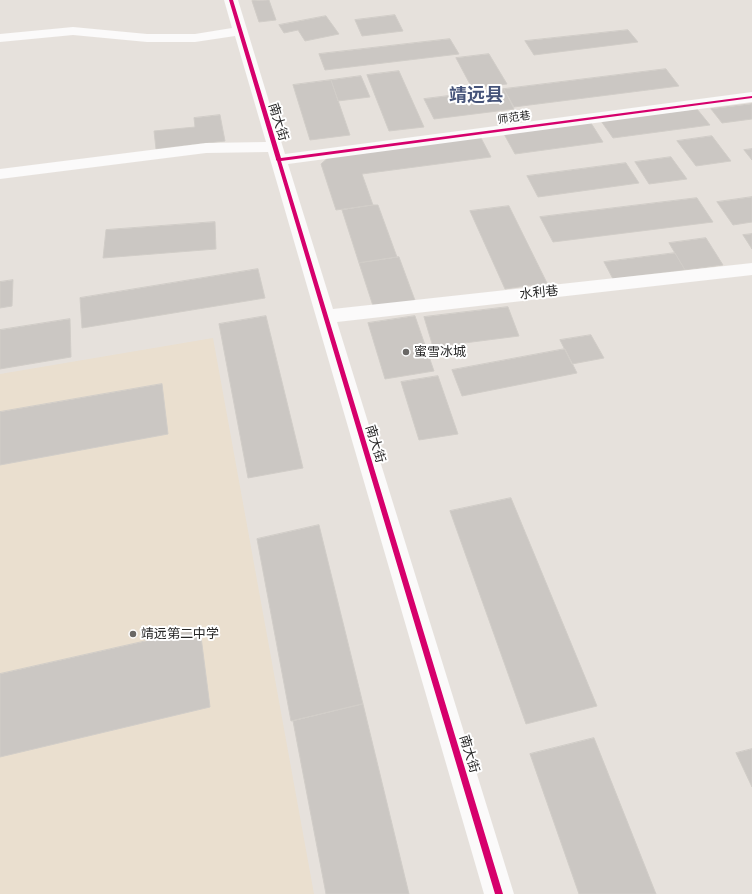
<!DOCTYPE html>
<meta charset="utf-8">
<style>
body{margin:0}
canvas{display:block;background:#e6e1dc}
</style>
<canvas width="752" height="894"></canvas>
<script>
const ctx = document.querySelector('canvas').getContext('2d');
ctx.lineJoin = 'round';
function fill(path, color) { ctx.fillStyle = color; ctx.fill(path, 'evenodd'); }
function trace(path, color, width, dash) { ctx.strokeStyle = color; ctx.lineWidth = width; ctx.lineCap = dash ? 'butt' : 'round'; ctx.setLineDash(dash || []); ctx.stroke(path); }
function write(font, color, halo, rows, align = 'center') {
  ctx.font = font + ' Karla,"Noto Sans SC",sans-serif'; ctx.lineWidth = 4; ctx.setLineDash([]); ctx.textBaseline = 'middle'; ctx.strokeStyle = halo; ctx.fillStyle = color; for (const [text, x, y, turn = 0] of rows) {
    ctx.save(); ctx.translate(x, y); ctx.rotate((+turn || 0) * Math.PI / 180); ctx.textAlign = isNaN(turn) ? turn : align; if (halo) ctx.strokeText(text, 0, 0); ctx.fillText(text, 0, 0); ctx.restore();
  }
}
fill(new Path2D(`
 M213,338l101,556h-314v-520z`), '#eadfcf');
const building = new Path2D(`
 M269,0l7,20 -17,2 -7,-21z
 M395,15l8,16 -41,5 -7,-16z
 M326,16l13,18 -34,7 -7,-11 -14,3 -5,-8z
 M628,30l10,12 -104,13 -9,-14z
 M450,39l9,15 -134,16 -6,-16z
 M489,54l18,30 -35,4 -16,-30z
 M666,69l13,17 -165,21 -10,-18z
 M399,71l25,56 -35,4 -22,-56z
 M361,76l9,21 -32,4 -7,-21z
 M331,80l19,55 -40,5 -17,-55z
 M504,89l10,20 -80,10 -10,-20z
 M752,104v15l-30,4 -11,-14z
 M697,109l13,16 -97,13 -12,-17z
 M220,115l5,26 -69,8 -2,-18 41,-4 -1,-9z
 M591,123l12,19 -88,12 -11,-20z
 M480,136l11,21 -129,17 11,31 -37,5 -15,-46 10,-9z
 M712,136l19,25 -35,5 -19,-25z
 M752,149v11l-8,-10z
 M671,157l16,22 -38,5 -14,-22z
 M626,163l13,20 -101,14 -11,-21z
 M752,197v25l-19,3 -16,-23z
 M697,198l16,24 -160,20 -13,-25z
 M373,205h5l19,52 -38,6 -17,-53z
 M509,206l38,77 -42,6 -35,-78z
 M215,222l1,27 -113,9 3,-28z
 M752,234v15l-9,-14z
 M706,238l17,27 -38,5 -16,-27z
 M675,253l10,17 -72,9 -9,-17z
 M399,257l17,46 -42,6 -15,-46z
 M258,269l7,29 -183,30 -2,-30z
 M13,280l-1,26 -12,2v-26z
 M508,307l11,29 -86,11 -9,-30z
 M266,316l37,152 -55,10 -29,-154z
 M415,316l19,55 -49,8 -17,-56z
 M70,319l1,38 -71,12v-39z
 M591,335l13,23 -32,6 -12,-24z
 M565,349l12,24 -115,23 -10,-26z
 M438,376l20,58 -39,6 -18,-58z
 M162,384l6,50 -168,31v-53z
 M511,498l86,208 -71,18 -76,-213z
 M319,525l44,179 -72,17 -34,-182z
 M200,629l10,78 -210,50v-83z
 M363,704l46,190h-83l-33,-173z
 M594,738l62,156h-77l-49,-140z
 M752,749v38l-16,-34z`);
fill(building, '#cbc7c3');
trace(building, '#d1cdc8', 1);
fill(new Path2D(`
 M224,0h14l47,154 467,-62v10l-464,62 45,145 419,-46v12l-415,47 177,572h-30l-216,-742 -62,1 -206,26v-10l206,-26 60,-1 -31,-106 -40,6h-48l-74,-7 -73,7v-8l73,-7 74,7h48l37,-6z`), '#fbfafa');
fill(new Path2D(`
 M229,0h4l48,158 471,-62v2l-471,63 222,733h-8l-218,-733 -1,-1v-1z`), '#d6006c');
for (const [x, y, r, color] of [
 [406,352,4,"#6a6866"],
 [133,634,4,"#6a6866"]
]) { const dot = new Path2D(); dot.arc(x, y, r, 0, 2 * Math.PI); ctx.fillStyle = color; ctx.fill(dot); trace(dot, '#fff', 1.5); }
write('11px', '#272727', '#fff', [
 ["师范巷",514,118,-8]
]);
write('13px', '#272727', '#fff', [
 ["南大街",278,122,73],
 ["水利巷",539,293,-6],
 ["南大街",375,444,73],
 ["南大街",469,754,73]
]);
write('13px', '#272727', '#fff', [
 ["蜜雪冰城",414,352],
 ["靖远第二中学",141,634]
], 'left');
write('bold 18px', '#455379', '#fff', [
 ["靖远县",476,96]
]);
</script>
